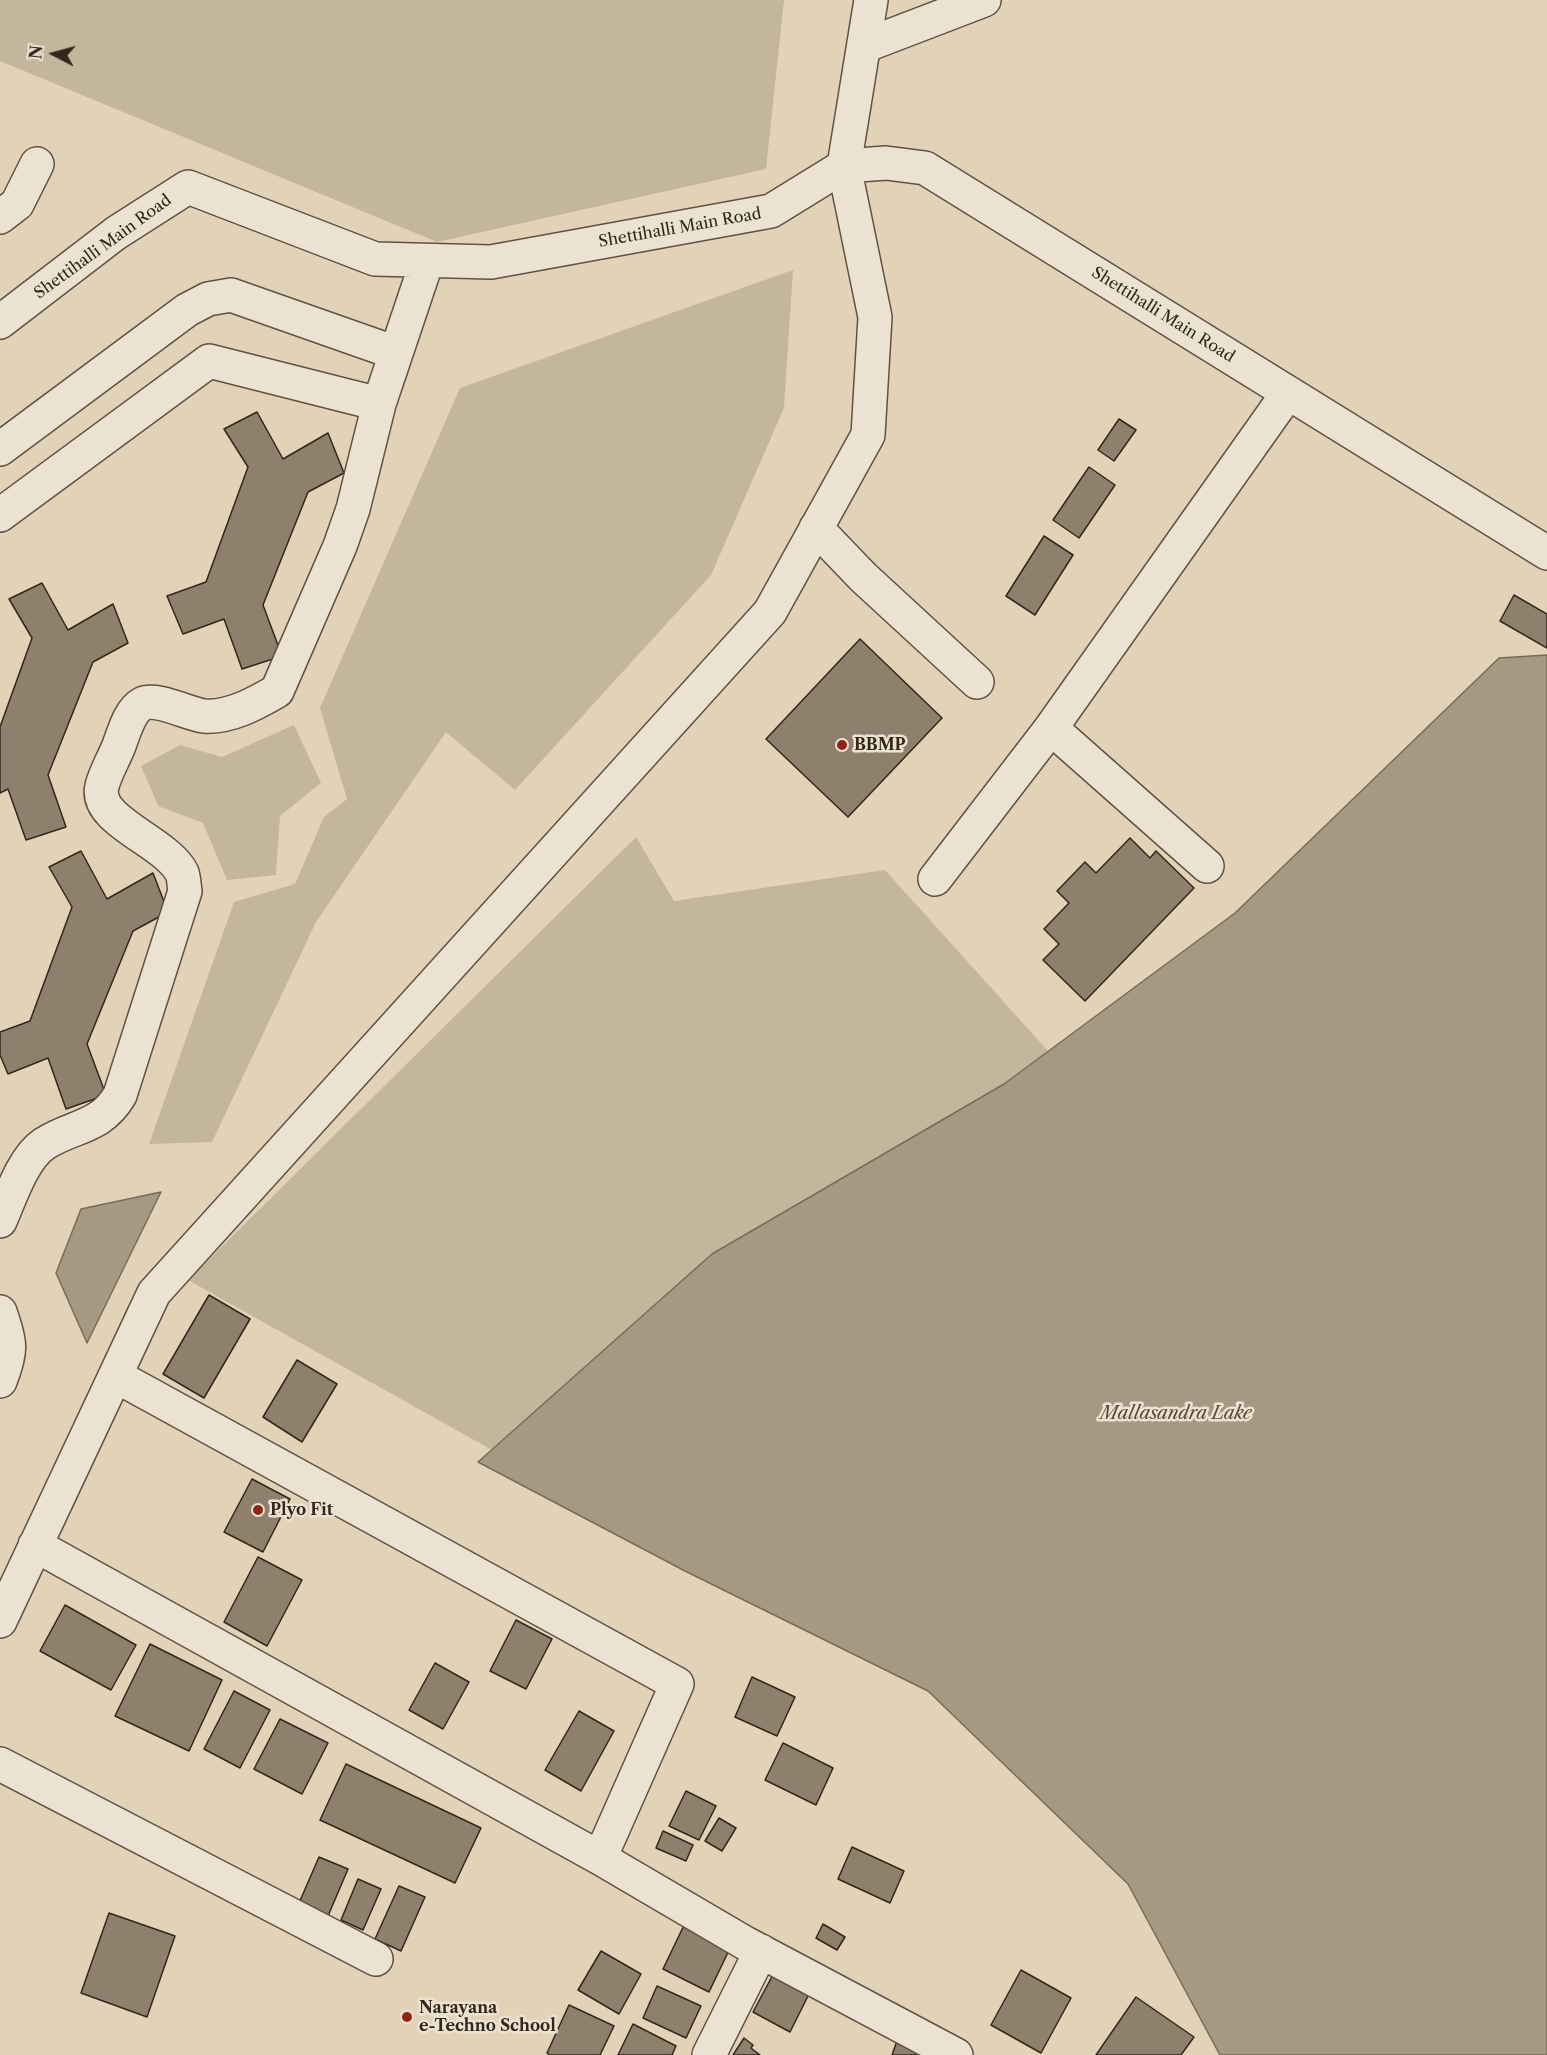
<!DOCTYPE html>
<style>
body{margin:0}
#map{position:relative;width:1547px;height:2055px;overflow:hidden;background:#e2d3b8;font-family:"Libre Caslon Text",serif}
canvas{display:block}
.north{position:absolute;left:24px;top:24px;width:60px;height:60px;-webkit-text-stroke:4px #ece2d1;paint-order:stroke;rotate:276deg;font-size:16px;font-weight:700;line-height:24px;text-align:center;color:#33271b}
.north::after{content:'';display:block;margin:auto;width:21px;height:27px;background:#33271b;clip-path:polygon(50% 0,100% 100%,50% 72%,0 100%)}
</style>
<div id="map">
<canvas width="1547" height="2055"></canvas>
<div class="north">N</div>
</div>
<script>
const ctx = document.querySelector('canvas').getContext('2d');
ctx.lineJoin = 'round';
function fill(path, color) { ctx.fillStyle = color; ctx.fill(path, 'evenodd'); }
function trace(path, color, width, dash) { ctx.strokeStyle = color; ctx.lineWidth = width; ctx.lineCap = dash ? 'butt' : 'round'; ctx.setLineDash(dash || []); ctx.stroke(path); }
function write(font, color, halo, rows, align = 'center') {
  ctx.font = font + ' "Libre Caslon Text",serif'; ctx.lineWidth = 5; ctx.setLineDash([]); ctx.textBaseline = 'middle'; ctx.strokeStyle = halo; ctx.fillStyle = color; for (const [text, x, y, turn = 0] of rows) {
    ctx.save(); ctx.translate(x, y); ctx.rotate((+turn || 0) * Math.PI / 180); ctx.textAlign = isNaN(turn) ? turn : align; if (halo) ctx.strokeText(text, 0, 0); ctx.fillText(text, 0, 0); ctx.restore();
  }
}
fill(new Path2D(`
 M0,0h784l-18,169 -329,73 -437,-181z
 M793,270l-9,138 -73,167 -196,215 -69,-58 -130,190 -104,220 -63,2 85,-242 61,-18 29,-67 23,-18 -27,-91 140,-320z
 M294,725l27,58 -41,33 -4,59 -49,5 -24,-57 -45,-17 -17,-40 39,-21 42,12z
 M636,837l38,64 211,-31 163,181 -44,33 -292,170 -220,196 -304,-170z`), '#c4b69d');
const water = new Path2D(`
 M1547,655v1400h-327l-92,-171 -200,-193 -243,-120 -207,-109 234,-208 292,-170 231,-171 264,-255z
 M161,1192l-74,151 -31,-70 25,-64z`);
fill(water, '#a69983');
trace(water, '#786b59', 1.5);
const building = new Path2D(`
 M257,412l26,47 45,-26 16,40 -36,19 -45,113 19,51 -40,13 -18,-50 -41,15 -16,-38 39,-14 42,-115 -24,-38z
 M1119,419l17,11 -22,31 -16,-11z
 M1089,467l26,18 -36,53 -26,-18z
 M1044,536l29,19 -38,60 -29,-19z
 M42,583l26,47 45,-26 15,39 -35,19 -45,113 18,52 -40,13 -18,-51 -8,4v-66l32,-89 -23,-39z
 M1514,595l33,19v34l-47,-27z
 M860,639l82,79 -94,99 -82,-78z
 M1130,838l20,20 6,-7 38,37 -109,113 -42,-41 16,-16 -15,-15 25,-26 -12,-12 28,-29 11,11z
 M81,851l26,48 46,-26 15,39 -35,19 -46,113 19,51 -40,14 -18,-51 -40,16 -8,-19v-23l30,-11 42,-114 -23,-40z
 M209,1295l41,24 -46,79 -41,-24z
 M297,1360l40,24 -35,58 -39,-25z
 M252,1479l38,20 -27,53 -39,-20z
 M258,1557l44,23 -35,66 -43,-24z
 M65,1605l71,40 -25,45 -71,-39z
 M516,1620l36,19 -26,50 -36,-18z
 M150,1644l72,36 -33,71 -74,-35z
 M435,1663l34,19 -26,47 -34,-19z
 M752,1677l43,20 -18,39 -42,-19z
 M234,1691l36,19 -30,58 -36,-19z
 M579,1711l35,20 -33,60 -36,-21z
 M280,1719l48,24 -26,51 -48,-25z
 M783,1743l50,25 -17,37 -51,-25z
 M346,1764l135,64 -26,55 -135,-63z
 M686,1791l30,15 -17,34 -30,-14z
 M719,1818l17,10 -14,23 -17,-10z
 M663,1831l30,14 -7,16 -30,-13z
 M852,1847l52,24 -14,32 -52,-24z
 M319,1857l29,12 -20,47 -29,-13z
 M358,1879l23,10 -18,41 -22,-10z
 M399,1886l26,11 -24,54 -26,-12z
 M109,1913l66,23 -28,81 -66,-24z
 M687,1919l46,23 -24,50 -46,-23z
 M823,1924l22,13 -8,13 -21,-12z
 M601,1951l40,23 -22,40 -41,-24z
 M776,1969l36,19 -22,44 -37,-20z
 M1021,1970l50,28 -30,55 -50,-28z
 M657,1986l44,20 -15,32 -43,-20z
 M1136,1997l58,40 -13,18h-85z
 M569,2005l45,21 -14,29h-50l-3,-2z
 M633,2024l43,22 -4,9h-54z
 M899,2035l50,20h-57z
 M744,2038l9,7 -2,3 9,7h-27z`);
fill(building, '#8e806d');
trace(building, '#33271b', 1.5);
const minor = new Path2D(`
 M864,46l120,-46
 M0,217l17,-13 20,-40
 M0,322l116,-89 72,-46 187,72 116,3 280,-51 73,-45 42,-3 39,5 622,385
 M0,449l187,-139 21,-11 23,-4 165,58
 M0,515l209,-154 170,43
 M816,528l47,49 114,105
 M1207,866l-156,-138 237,-335
 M935,879l116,-151
 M0,1221c10,-23 23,-63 44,-77 29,-19 56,-15 76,-49l65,-204c-1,-5 -1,-13 -3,-18 -16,-32 -89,-52 -80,-87 3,-12 11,-26 16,-38 5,-12 11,-37 24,-44 15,-7 46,10 62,12 26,2 52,-13 73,-25l63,-145 13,-37 26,-105 48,-143
 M0,1312c11,31 12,39 0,69
 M35,1545l565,313 77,-174 -561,-308
 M0,1621l154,-328 616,-681 98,-177 7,-118 -31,-151 27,-166
 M0,1764l376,195
 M600,1858l145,85 211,112
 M709,2055l52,-104`);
trace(minor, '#5f5242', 36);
trace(minor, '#ece2d1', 33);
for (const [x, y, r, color] of [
 [842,745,6,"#8f2418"],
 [258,1510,6,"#8f2418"],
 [407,2017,6,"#8f2418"]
]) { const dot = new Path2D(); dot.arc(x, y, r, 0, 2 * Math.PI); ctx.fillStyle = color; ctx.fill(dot); trace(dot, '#ece2d1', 2); }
write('16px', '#33271b', '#ece2d1', [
 ["Shettihalli Main Road",680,228,-10],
 ["Shettihalli Main Road",103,247,-36],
 ["Shettihalli Main Road",1163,315,32]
]);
write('bold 16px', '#33271b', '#ece2d1', [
 ["BBMP",854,745],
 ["Plyo Fit",270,1510],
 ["Narayana",419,2008],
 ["e-Techno School",419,2026]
], 'left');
write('italic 18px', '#56493a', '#ece2d1', [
 ["Mallasandra Lake",1176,1414]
]);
</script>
